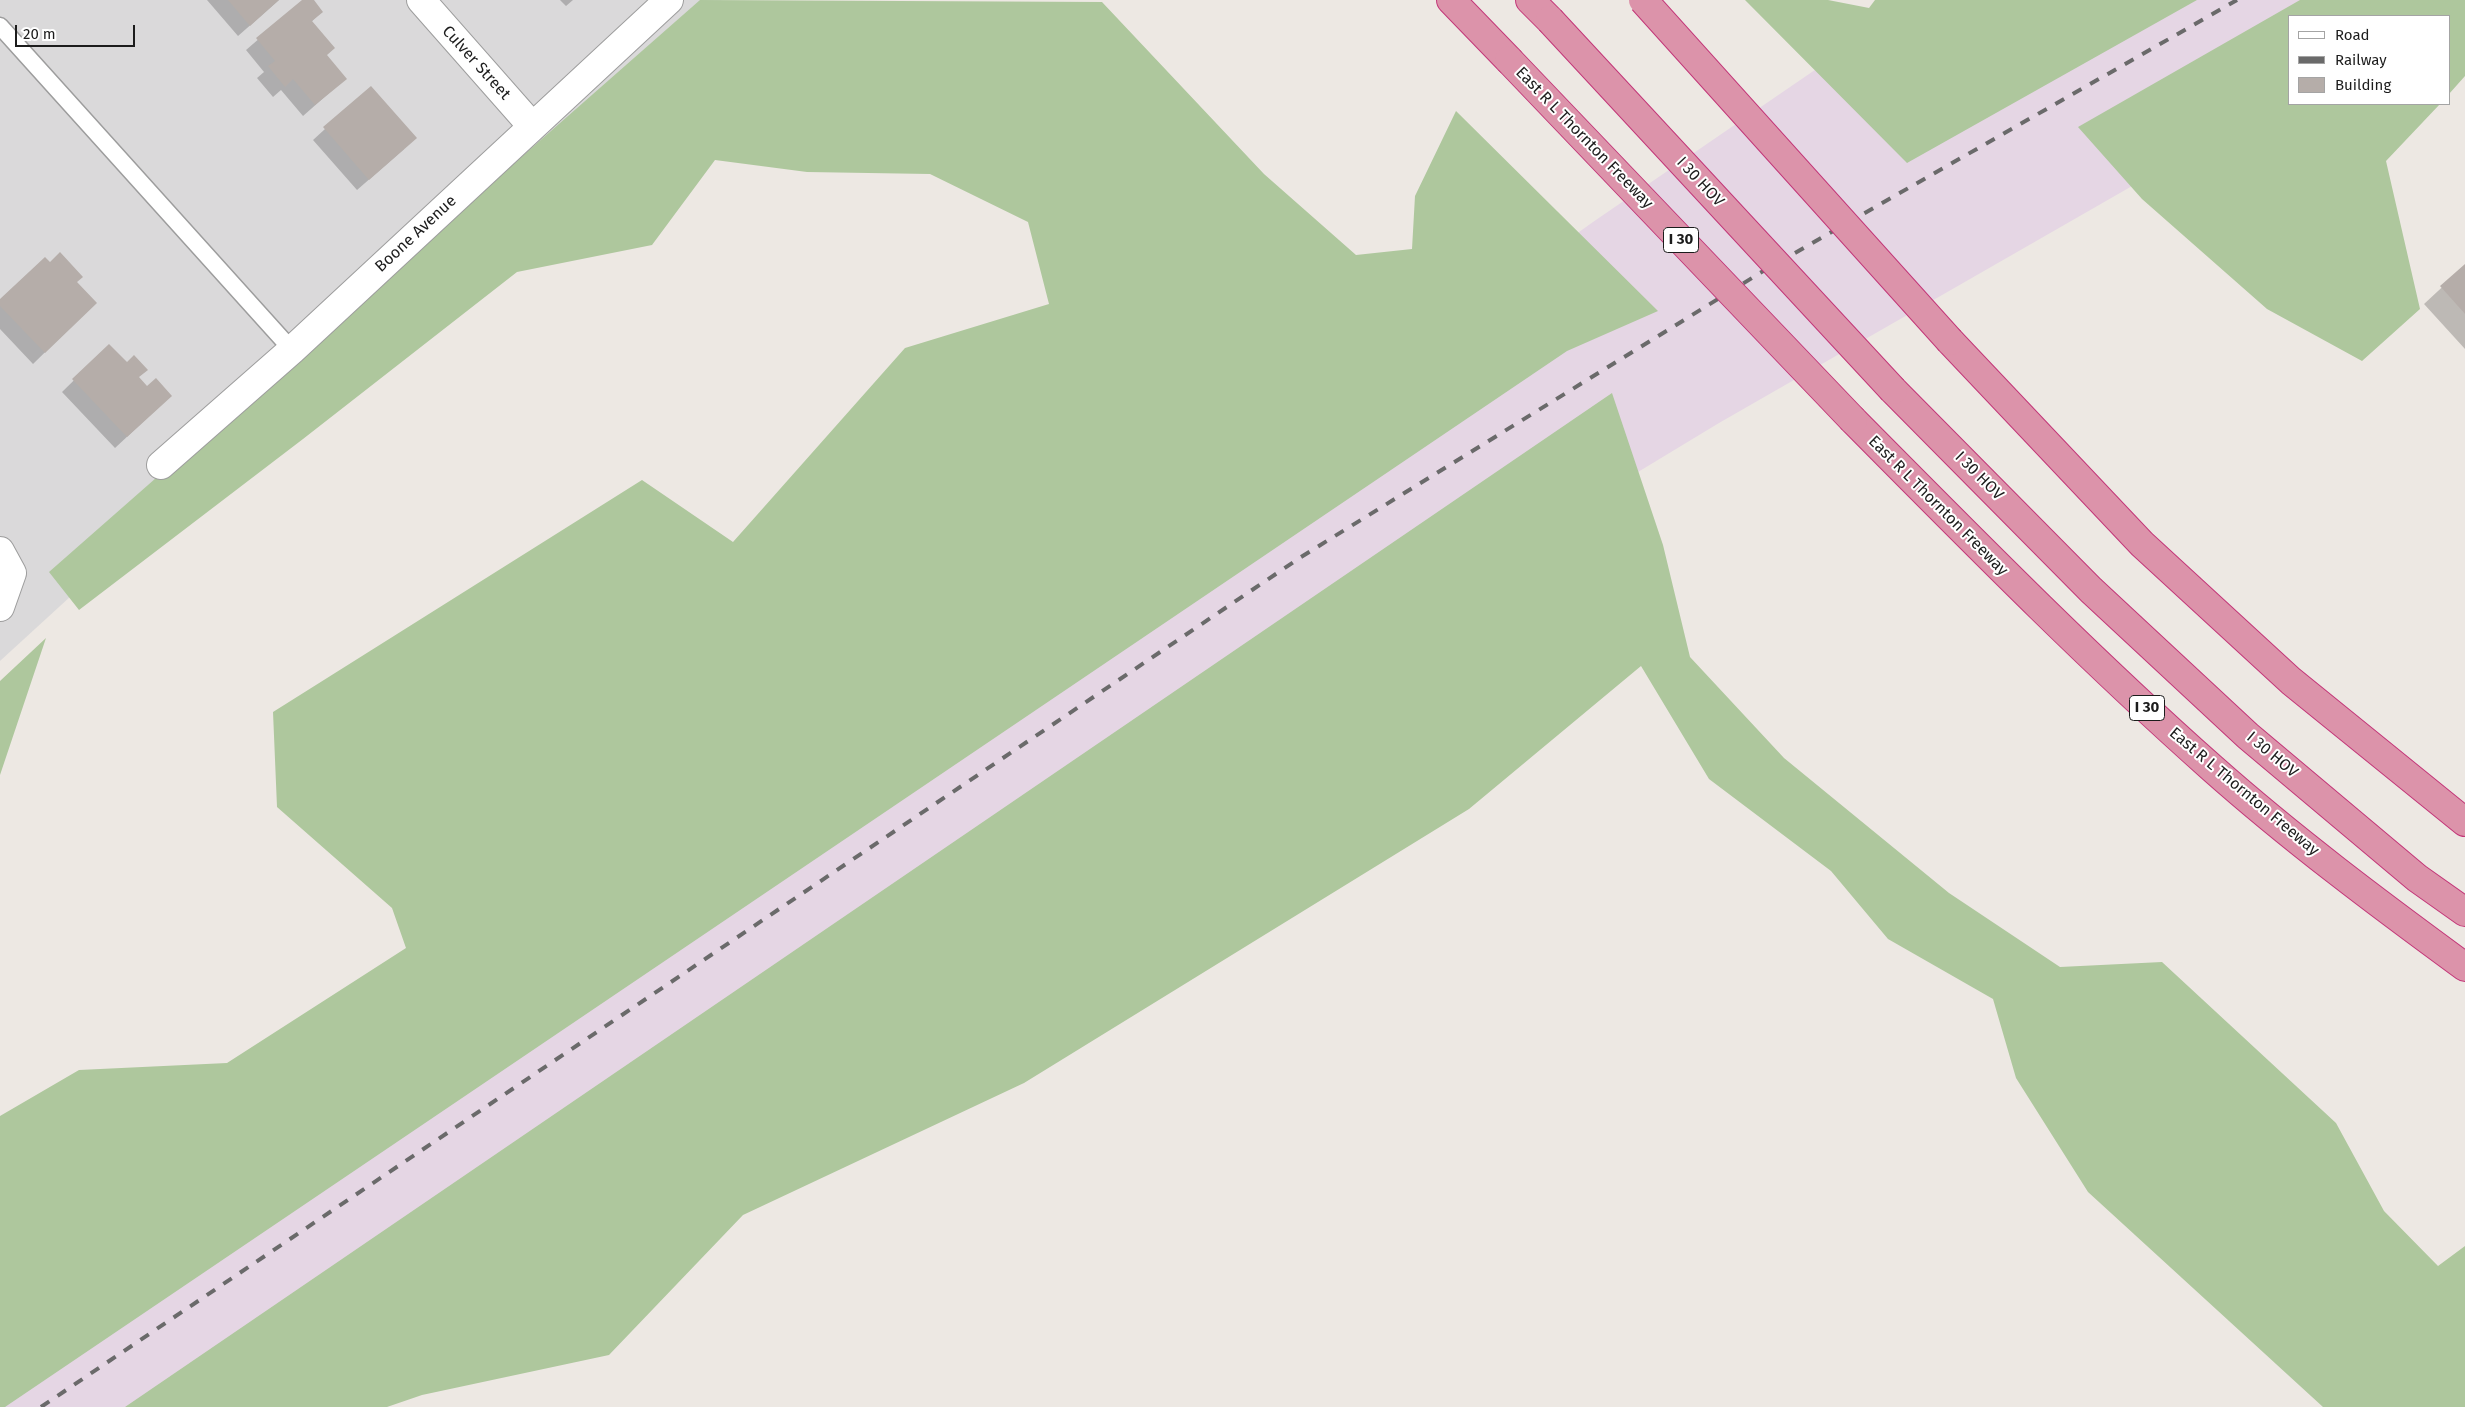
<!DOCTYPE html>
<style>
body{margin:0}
#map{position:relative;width:2465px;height:1407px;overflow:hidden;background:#ede8e3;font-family:"Fira Sans",sans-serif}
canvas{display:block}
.legend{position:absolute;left:2288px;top:15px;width:162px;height:90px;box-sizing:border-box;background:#fff;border:1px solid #a4a4a4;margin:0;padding:6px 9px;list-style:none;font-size:15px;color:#1c1c1c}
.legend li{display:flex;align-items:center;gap:10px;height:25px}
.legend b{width:25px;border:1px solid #a4a4a4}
.scale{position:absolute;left:15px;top:25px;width:120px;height:22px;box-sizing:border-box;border:2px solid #1c1c1c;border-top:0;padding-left:6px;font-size:15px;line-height:18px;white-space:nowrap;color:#1c1c1c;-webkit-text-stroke:4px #fff;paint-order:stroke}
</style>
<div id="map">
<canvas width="2465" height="1407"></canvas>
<ul class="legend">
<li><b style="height:6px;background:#fff"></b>Road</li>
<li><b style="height:6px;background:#6a6a6a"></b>Railway</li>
<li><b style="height:14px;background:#b5ada9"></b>Building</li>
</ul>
<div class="scale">20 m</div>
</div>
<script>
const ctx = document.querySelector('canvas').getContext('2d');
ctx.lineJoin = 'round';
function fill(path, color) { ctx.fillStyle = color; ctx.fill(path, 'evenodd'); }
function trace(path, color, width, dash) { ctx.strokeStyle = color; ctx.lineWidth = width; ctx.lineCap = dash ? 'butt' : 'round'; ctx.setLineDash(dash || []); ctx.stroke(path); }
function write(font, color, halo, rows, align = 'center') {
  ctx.font = font + ' "Fira Sans",sans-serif'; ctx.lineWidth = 4; ctx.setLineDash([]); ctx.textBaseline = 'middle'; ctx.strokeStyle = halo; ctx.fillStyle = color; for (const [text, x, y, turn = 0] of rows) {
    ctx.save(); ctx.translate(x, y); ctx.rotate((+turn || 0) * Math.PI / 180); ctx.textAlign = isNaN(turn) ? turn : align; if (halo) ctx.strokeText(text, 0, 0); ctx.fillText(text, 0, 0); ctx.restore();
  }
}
fill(new Path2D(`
 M0,0h722l-722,661z`), '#dad9da');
fill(new Path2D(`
 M1917,0h540l-168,16v80l-570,327 -248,150 -1311,834h-160l730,-567 863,-618z`), '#e5d6e4');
fill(new Path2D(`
 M700,0l402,2 162,172 92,81 56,-6 3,-53 41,-85 202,200 -91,40 -1562,1056h-5v-291l79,-46 148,-7 179,-115 -14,-40 -115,-101 -4,-95 369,-232 91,62 172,-194 144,-44 -21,-82 -98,-48 -123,-2 -92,-12 -63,85 -135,27 -214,167 -224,171 -30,-38z
 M1745,0h83l41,8 6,-8h322l-290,163z
 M2300,0h165v76l-16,18v-78h-160v88h151l-54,57 34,148 -58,52 -95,-52 -125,-110 -64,-72z
 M1612,393l51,152 27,112 94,101 165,135 111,74 102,-5 174,161 48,88 54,55 27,-20v161h-142l-235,-215 -72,-114 -23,-79 -105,-60 -57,-68 -122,-92 -68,-113 -172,143 -445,274 -281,132 -134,140 -187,40 -35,12h-262z
 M46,638l-46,137v-94z`), '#aec79d');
fill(new Path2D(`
 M207,0h72l-41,36z
 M304,0h8l9,12 -10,10 15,33 19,24 -42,37 -22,-26 -8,7 -16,-19 7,-6 -18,-22z
 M560,0h13l-7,6z
 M371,87l33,62 -47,41 -44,-50z
 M2465,266v83l-41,-45z
 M76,282l8,32 -51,50 -33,-35v-28z
 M109,346l50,61 -44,41 -53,-56z`), '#0003');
fill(new Path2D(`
 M228,0h51l-29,26z
 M302,0h12l9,12 -11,9 23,27 -8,7 20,24 -32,26 -22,-26 -8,8 -17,-21 7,-5 -19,-23z
 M371,86l46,52 -48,42 -46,-53z
 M60,252l23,25 -6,5 20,21 -52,50 -45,-47v-7l45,-42 5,5z
 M2465,264v50l-25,-28z
 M109,344l18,18 7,-7 14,15 -9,7 8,9 9,-8 16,18 -45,41 -55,-58z`), '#b5ada9');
const service = new Path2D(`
 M0,26l292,324`);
const minor = new Path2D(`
 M421,0l111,126
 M161,465l131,-115 377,-350
 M0,551l12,22 -12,34`);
const motorway = new Path2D(`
 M1451,0l58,60
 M1530,0l20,20
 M1950,341l192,203 149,137 174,141
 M1893,390l198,200 157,146 169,142 48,34
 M1853,420c118,119 234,237 359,348 80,71 167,136 253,199`);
trace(service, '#9d9d9d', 19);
trace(minor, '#9d9d9d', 30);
trace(motorway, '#c33779', 30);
trace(service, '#fff', 16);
trace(minor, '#fff', 28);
trace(motorway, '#dc93aa', 28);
trace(new Path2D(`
 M41,1407l1260,-850 459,-284 477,-273`), '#6a6a6a', 4, [10, 10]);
const motorwayBridge = new Path2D(`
 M1643,0l307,341
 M1550,20l343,370
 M1509,60l344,360`);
trace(motorwayBridge, '#c33779', 30, []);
trace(motorwayBridge, '#dc93aa', 28);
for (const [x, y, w] of [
 [1681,240,35],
 [2147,708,35]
]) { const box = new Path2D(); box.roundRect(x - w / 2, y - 12.5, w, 25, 4); ctx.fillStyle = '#fff'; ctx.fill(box); trace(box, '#1c1c1c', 1); }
write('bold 15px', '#1c1c1c', null, [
 ["I 30",1681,240],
 ["I 30",2147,708]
]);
write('16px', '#1c1c1c', '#fff', [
 ["Culver Street",476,63,48],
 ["East R L Thornton Freeway",1584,138,46],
 ["I 30 HOV",1700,182,47],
 ["Boone Avenue",416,234,-43],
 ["I 30 HOV",1979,476,45],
 ["East R L Thornton Freeway",1938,506,45],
 ["I 30 HOV",2272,755,40],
 ["East R L Thornton Freeway",2244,792,40]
]);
</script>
